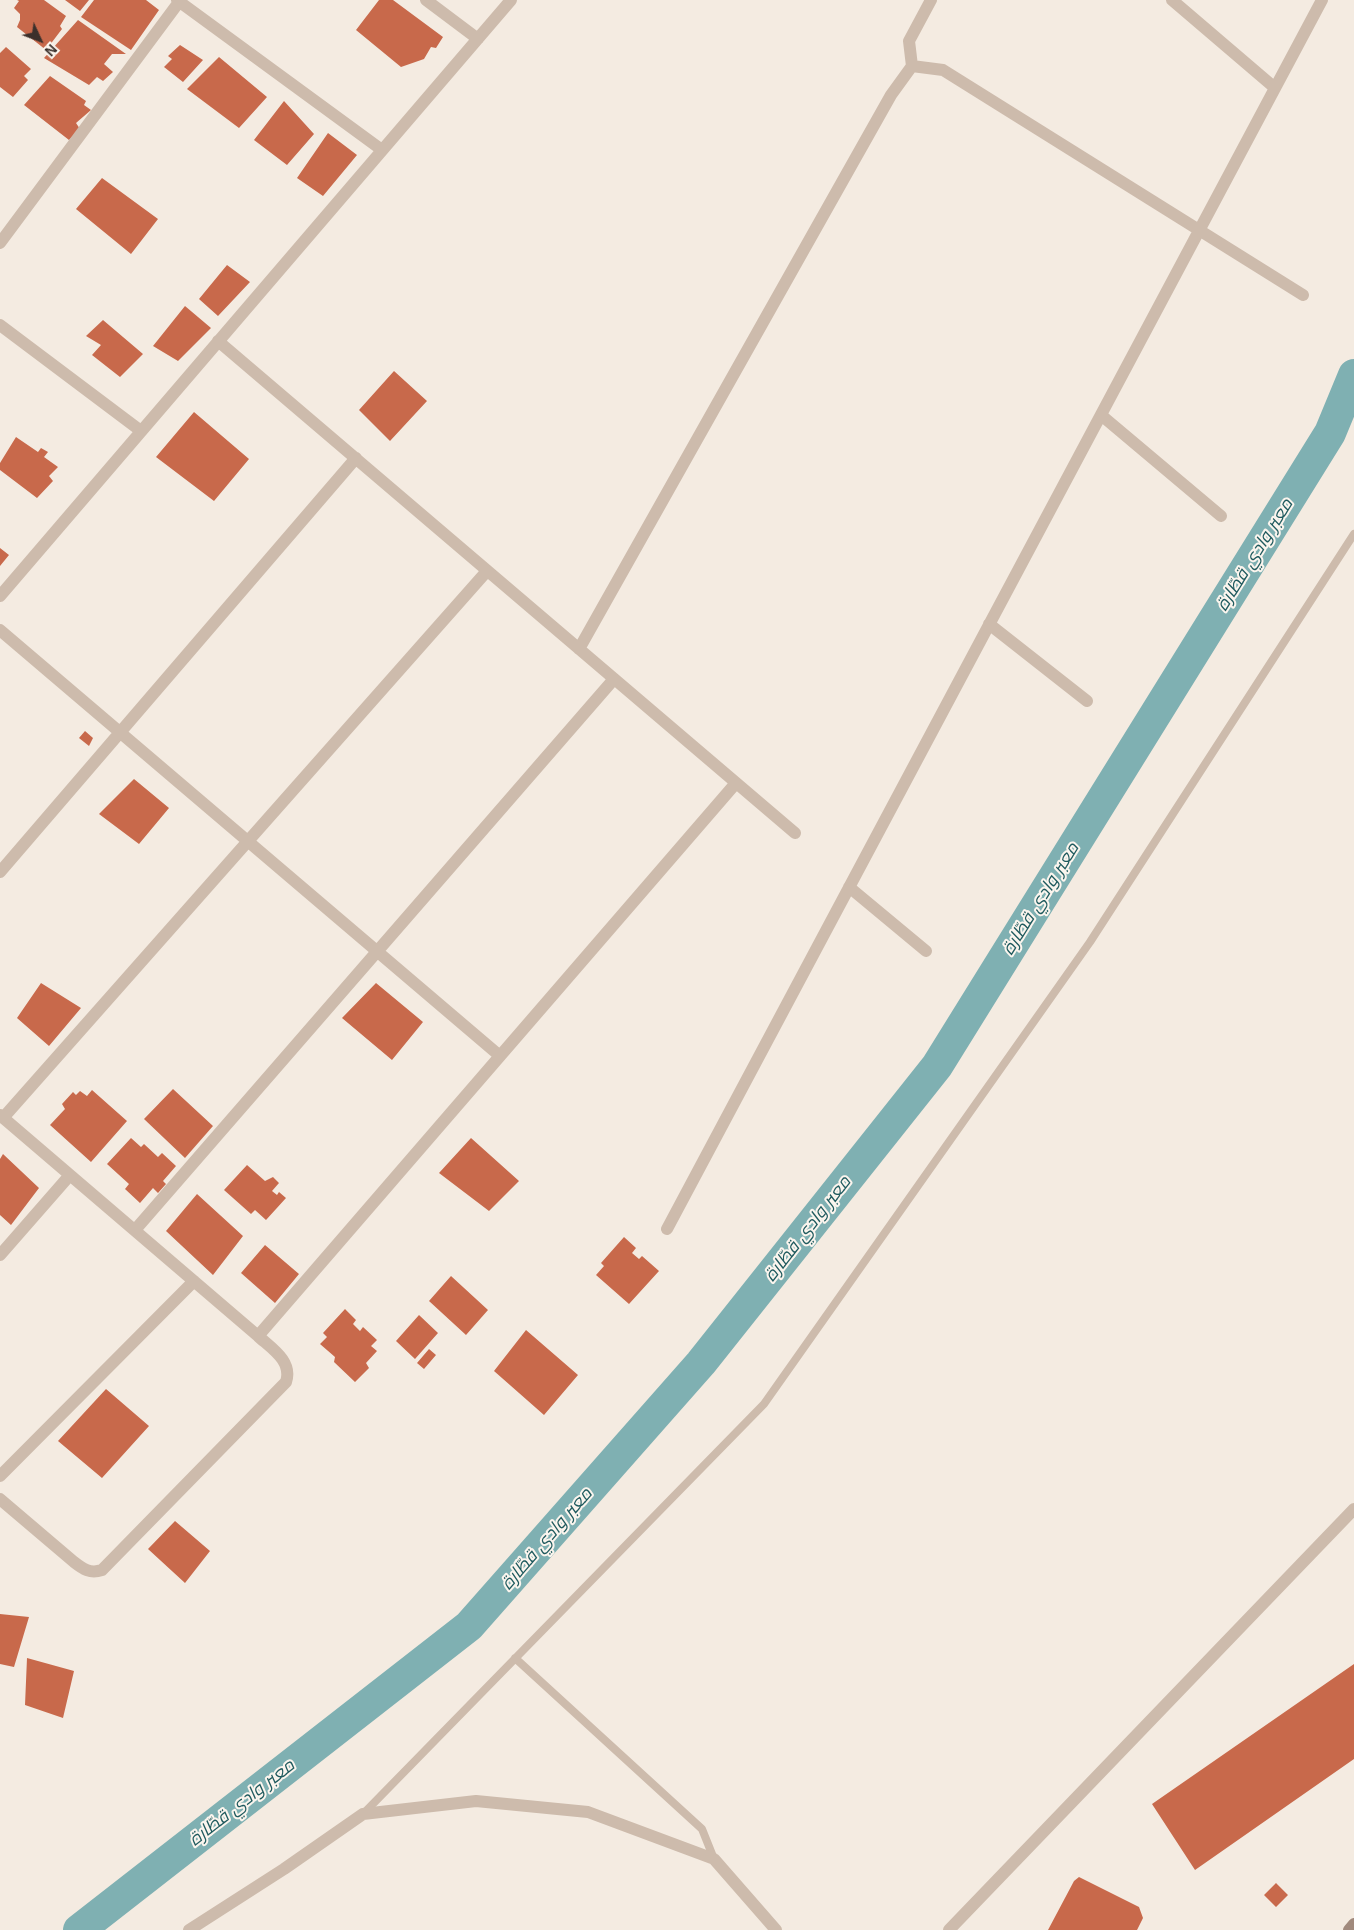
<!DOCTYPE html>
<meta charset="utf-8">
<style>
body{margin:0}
#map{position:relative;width:1354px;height:1930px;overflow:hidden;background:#f4ebe1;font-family:Helvetica,sans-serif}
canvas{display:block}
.north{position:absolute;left:15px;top:15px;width:50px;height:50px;-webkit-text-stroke:4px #fbf5ee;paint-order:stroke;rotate:133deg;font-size:14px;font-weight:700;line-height:20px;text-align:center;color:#3b302b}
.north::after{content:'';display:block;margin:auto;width:18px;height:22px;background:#3b302b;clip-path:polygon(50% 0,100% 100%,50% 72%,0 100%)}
</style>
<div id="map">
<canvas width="1354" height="1930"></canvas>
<div class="north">N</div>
</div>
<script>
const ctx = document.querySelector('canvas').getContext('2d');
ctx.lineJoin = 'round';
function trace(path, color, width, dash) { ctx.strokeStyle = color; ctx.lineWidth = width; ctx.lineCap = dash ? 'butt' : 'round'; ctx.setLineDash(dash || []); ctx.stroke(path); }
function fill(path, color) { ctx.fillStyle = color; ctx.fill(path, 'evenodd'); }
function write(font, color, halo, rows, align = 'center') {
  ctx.font = font + ' Helvetica,Cairo,sans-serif'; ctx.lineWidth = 4; ctx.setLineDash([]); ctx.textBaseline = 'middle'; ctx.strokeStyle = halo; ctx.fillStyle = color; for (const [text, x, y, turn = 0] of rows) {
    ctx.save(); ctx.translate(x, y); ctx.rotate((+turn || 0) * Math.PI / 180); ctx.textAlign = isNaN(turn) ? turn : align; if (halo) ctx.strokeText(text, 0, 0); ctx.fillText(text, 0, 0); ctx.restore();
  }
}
trace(new Path2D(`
 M79,1930l390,-304 232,-263 236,-297 393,-633 24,-58`), '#7fb0b2', 32);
fill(new Path2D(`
 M17,0h27l22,16 -6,10 2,3 -16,21 -29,-23 3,-7v-6l-6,-6 5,-7z
 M65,0h24l-9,11z
 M94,0h52l13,10 -28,40 -50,-33z
 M379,0h14l50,37 -7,11 -5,-1 -7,12 -23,8 -45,-37z
 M78,20l48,34h-14l-8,10 9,8 -10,9 -6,-4 -8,8 -45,-27z
 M180,45l23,15 -20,22 -19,-15 8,-8 -4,-3z
 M6,47l25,22 -7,7 4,4 -15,17 -13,-10v-34z
 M219,57l48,40 -28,31 -52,-39z
 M50,76l36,25 -2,4 7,5 -15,13 4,6 -11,11 -45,-35z
 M284,101l30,33 -27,31 -33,-25z
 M328,133l29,22 -34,41 -26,-18z
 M102,178l56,41 -27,35 -55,-45z
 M227,265l23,17 -32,34 -19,-17z
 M185,306l26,22 -33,33 -25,-15z
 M103,320l40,34 -23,23 -28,-22 9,-10 -15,-9z
 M394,371l33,30 -37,40 -31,-31z
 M194,412l55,47 -35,42 -58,-44z
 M16,437l22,15 3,-4 7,4 -4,5 14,10 -9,9 4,5 -16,17 -37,-28v-7z
 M0,548l9,7 -9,11z
 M85,731l8,7 -4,8 -10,-8z
 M134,779l35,29 -30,36 -40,-30z
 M41,983l40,25 -32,38 -32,-28z
 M376,983l47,39 -31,38 -50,-42z
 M173,1089l40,37 -28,32 -41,-39z
 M92,1090l35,31 -36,41 -41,-37 15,-16 -3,-5 11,-12 3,3 4,-4 7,5z
 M131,1138l10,9 3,-3 14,13 4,-4 14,13 -13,15 3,3 -8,9 -5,-5 -13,15 -15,-14 4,-5 -22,-20z
 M471,1138l48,43 -30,30 -50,-38z
 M3,1154l36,34 -28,37 -11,-10v-56z
 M247,1165l18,16 8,-4 6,6 -7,8 5,4 2,-3 7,6 -20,22 -11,-10 -4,4 -27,-24z
 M197,1194l46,42 -30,39 -47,-44z
 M624,1237l12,11 -4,5 7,6 3,-3 17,15 -30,33 -33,-29 8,-9 -3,-3z
 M265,1245l34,29 -24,29 -34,-30z
 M451,1276l37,34 -22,25 -37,-34z
 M345,1309l11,11 -3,4 7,7 3,-4 14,13 -6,6 6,5 -11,12 3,5 -14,14 -21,-20 1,-5 -15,-13 7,-7 -4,-4z
 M419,1315l19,18 -23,26 -19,-18z
 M526,1330l52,45 -34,40 -50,-44z
 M429,1349l7,6 -12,14 -7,-6z
 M106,1389l43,37 -47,52 -44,-37z
 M175,1521l35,30 -25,32 -37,-34z
 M0,1614l29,3 -15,50 -14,-3z
 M27,1658l47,13 -11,47 -38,-13z
 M1354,1664v95l-159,111 -43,-66z
 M1079,1877l60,30 4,11 -6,12h-89l26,-49z
 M1276,1883l12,12 -12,12 -12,-12z`), '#c8694b');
trace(new Path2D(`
 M515,1658l187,171 12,30
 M363,1814l401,-410 326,-462 264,-408`), '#cdbbac', 8);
trace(new Path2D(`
 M177,0l205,150
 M426,0l52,39
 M1172,0l103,88
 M912,66l-3,-25 22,-41
 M0,243l179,-241
 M0,325l141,106
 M218,341l577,492
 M1101,415l120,101
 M0,596l511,-596
 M989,624l98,77
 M0,630l500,426
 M579,649l312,-554 21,-29 31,4 360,225
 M0,872l356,-414
 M849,887l77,64
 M0,1115l258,221c13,12 35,25 28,46l-184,188c-12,4 -19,-1 -28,-8l-74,-63
 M3,1118l484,-547
 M667,1229l655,-1229
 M135,1230l479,-551
 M0,1255l70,-80
 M258,1336l478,-553
 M0,1476l194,-195
 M189,1930l95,-61 79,-55 113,-13 112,11 126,47 62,71
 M949,1930l405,-421`), '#cdbbac', 12);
trace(new Path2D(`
 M1349,1930l5,-6`), '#a18a7d', 12);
write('italic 18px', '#1f5a5e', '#fbf5ee', [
 ["معبر وادي قطّارة",1255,555,-58],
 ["معبر وادي قطّارة",1041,899,-58],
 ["معبر وادي قطّارة",808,1229,-52],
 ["معبر وادي قطّارة",547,1539,-49],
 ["معبر وادي قطّارة",242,1803,-38]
]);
</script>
